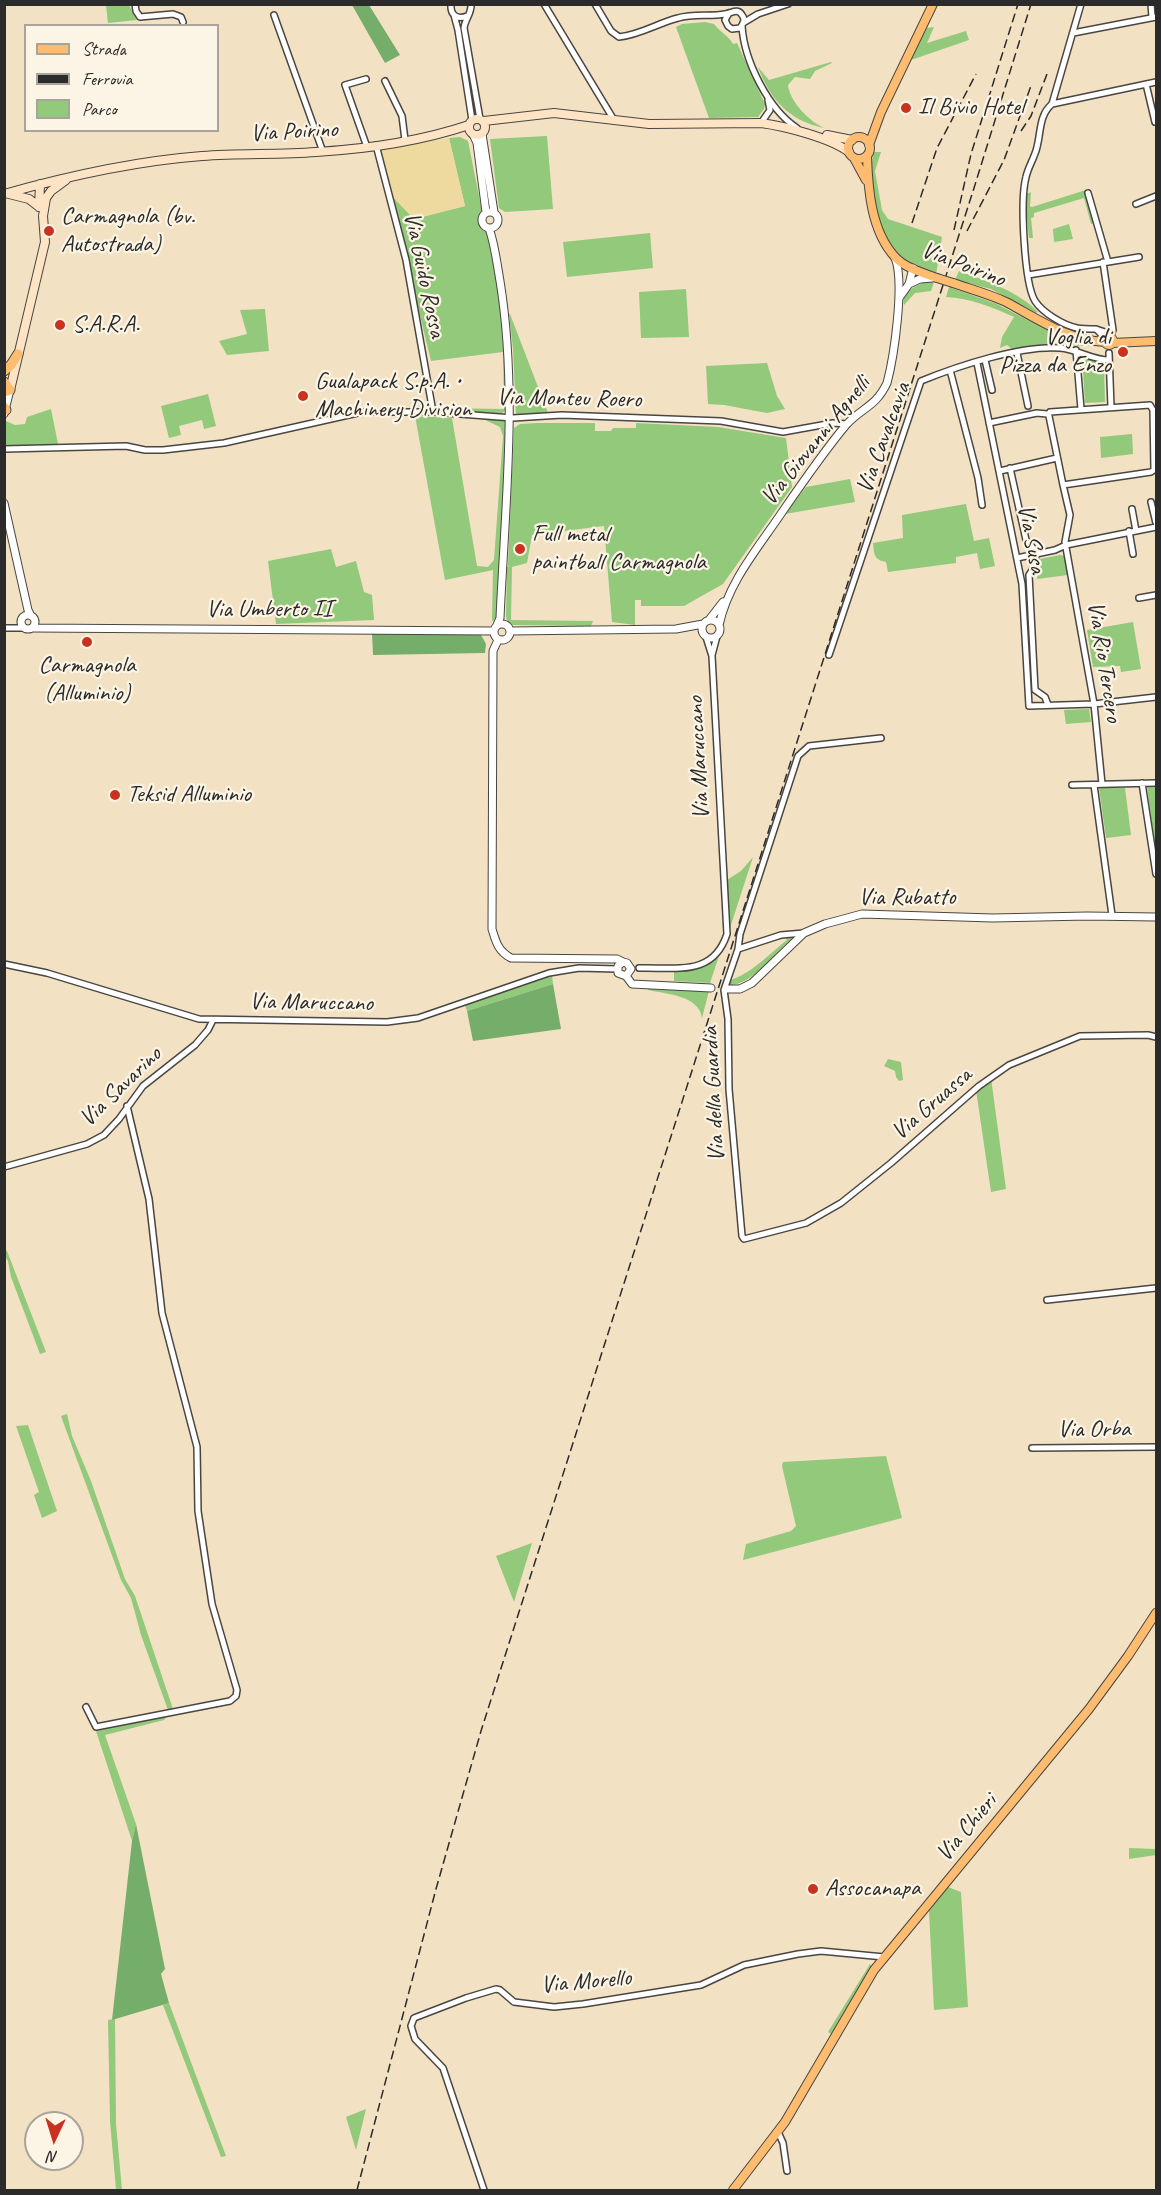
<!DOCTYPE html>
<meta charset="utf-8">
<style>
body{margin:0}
#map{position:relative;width:1161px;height:2195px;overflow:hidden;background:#f3e1c4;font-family:Caveat,sans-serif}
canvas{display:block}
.frame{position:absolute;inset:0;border:6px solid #2b2b2b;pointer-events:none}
.legend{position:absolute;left:24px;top:24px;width:195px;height:108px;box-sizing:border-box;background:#fcf5e5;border:2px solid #a8a49b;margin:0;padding:8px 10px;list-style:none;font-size:18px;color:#2b2b2b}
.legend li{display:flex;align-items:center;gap:12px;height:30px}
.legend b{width:30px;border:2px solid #a8a49b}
.north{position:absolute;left:24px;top:2111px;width:60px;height:60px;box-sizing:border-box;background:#fcf5e5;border:2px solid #a8a49b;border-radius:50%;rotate:184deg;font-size:16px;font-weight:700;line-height:24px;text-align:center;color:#2b2b2b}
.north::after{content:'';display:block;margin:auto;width:21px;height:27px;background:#c8321e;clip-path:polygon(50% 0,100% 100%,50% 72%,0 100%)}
</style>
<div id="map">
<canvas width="1161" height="2195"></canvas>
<div class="frame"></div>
<ul class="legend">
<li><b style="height:8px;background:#fdbc6f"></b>Strada</li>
<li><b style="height:8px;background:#2b2b2b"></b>Ferrovia</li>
<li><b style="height:16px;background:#92c97b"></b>Parco</li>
</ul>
<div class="north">N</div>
</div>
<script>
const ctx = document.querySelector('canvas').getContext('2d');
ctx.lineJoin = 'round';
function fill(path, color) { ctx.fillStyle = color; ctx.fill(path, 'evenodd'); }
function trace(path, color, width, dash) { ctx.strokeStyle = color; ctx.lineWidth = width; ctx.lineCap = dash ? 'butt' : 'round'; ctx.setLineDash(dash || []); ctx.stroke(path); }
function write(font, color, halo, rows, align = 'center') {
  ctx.font = font + ' Caveat,sans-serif'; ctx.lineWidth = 4.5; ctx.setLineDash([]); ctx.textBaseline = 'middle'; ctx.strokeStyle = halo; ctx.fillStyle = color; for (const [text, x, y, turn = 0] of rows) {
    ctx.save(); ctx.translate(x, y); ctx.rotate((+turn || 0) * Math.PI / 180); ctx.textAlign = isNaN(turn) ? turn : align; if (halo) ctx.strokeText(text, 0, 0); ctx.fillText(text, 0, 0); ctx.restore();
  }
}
fill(new Path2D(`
 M106,5h23l8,15 -29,3z
 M705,22l9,2c6,8 15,12 19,20l4,-1 28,61 -1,5 -6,8 -49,1 -33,-91 6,-3z
 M934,27l-7,16 39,-12 3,9 -58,20 16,-32z
 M831,62l1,1 -17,8 -5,8 -15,-2 -7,8c2,17 21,36 36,43 -34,-7 -54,-28 -66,-61l11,13z
 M547,136l6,73 -48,3 -6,-4 -9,-69z
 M460,137l8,4 14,70c-3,8 -4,16 5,21l15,79 4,40v59l-4,3 -39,-1 -27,-4 68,1 -1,-57 -72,9 -40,-166 23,24 51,-13 -16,-68z
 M874,152h7l-6,19 7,39 6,9 54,18 -6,38c-12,-4 -28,-9 -37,-18 -6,-6 -14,-16 -17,-23 -8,-17 -14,-64 -8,-82z
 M1086,190l8,33 -3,1 -7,-26 -50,15v4l-3,1 2,20h-4l-3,-30 1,-14 4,-2 -1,14 2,1z
 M1069,224l4,15 -19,3 -1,-13z
 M650,233l3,35 -86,9 -4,-35z
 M959,271c27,10 59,20 79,41l-3,1 -44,-24 -36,-9z
 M925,282h9l-3,9 -16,2 -11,12c-2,-14 10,-18 21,-23z
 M949,287l48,17 61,32 18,7 17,3 -49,-1 -31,5 -6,-5 -7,3 2,-11 12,-20c-23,-10 -43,-19 -68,-20z
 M686,289l3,48 -48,1 -2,-46z
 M265,309l4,42 -42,4 -8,-14 28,-7 -7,-24z
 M509,314h1l38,99 -32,1 -3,-65z
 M1082,355l22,8 1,39 -20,1z
 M767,363l10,33 8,13 -18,4 -43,-8 -16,-1 -2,-38z
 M208,394l8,32 -12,3 -2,-9 -23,6 2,9 -12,3 -8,-32z
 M51,409l7,35 -24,6 -29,-4 1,-25 9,4 10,-1 2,-7z
 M415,416l37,2 25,148 11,1 6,-7 9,-124 -3,-9 -17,-8h20l4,5 -9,191 -2,5 -4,1 1,-51 -48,10z
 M538,423h57v8h16l2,-3h23v-5l82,4 68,11 6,49 -69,97 -39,22h-43v-6h-6v25l-23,-3 -8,-96 -72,9 -5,28 -15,4 -1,53 82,1 -2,5 -79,-1 -5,-5 -1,-4 1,-49 3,-1h-2l6,-138 6,-4z
 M1132,434l1,20 -32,4 -1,-21z
 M850,479l5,23 -70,12 21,-27z
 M966,504l8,37 15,-3 6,28 -15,3 -3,-16 -21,4v6l-68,9 -2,-10c-12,-2 -12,-8 -13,-19l30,-5 -1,-23z
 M331,549l5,18 20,-6 8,31 8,3 2,25 -98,4 -8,-63z
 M1060,555l4,1 4,19 -31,4 3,-20z
 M1133,622l8,47 -20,3 -1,-6 -27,1 -6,-37z
 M1089,709l2,13 -25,2 -2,-14z
 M1147,787h9v67z
 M1099,788h26l6,47 -25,3z
 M753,857l-23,71 -3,-48 14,-9z
 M791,936l1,3c-21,16 -37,45 -65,47l1,-5c23,-7 40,-26 59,-41l-1,-2 -12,3 1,-2z
 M719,956l-9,27 -36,-2v-9c21,-2 30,-2 45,-16z
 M552,975l1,9 -86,27 -2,-6z
 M647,988l62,3 -7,27c-3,-23 -37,-24 -54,-28z
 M888,1059l13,3 2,18 -4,1 -3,-4 -1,-6 -11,-5z
 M991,1078l15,111 -15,3 -15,-102z
 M4,1248l3,3 39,101 -6,2 -29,-77 -3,-16 -3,-5z
 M67,1414l5,22 19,45 34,98 10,17 38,113 -5,1 -27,-75 -10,-37 -10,-18 -60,-164z
 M28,1425l29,86 -15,7 -8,-23 5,-3 -23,-66z
 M886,1456l16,62 -159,42 3,-16 45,-13 5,-5 -14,-60 1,-4z
 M532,1543l-18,59 -18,-46z
 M169,1714l-5,6 -59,15 31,89 -4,17 -36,-110z
 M1129,1848l27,1v6l-27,4z
 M948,1887l13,5 7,115 -34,3 -5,-99z
 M870,1964l2,2 -41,68 -3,-2z
 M169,2003l57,153 -5,1 -58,-152z
 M115,2019l1,105 6,66h-6l-6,-69 -2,-101z
 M366,2109l-10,41 -10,-33z`), '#92c97b');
fill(new Path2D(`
 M352,5h17l31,50 -15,8z
 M372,633h108l6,11 -1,9 -112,2z
 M553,984l8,45 -88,12 -6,-30z
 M136,1824l29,145 -4,5 8,29 -57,17 20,-179z`), '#75ad6b');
fill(new Path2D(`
 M449,138l16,68 -51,13 -27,-28 -8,-41z`), '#eeda9e');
const minor = new Path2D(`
 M135,4l1,7 4,6 33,-3 8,3 2,5
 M451,4c-1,11 6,16 16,12
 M471,4c1,9 -6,15 -7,24l16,91
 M544,4l70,116
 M595,4l16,27 8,6c21,-2 39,-14 59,-19 16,-5 32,-1 47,-4 7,-1 13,-6 17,1 4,5 1,9 -2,13l-8,1 -4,-3 -3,-6 4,-7
 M1081,4l-29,100c-13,11 -11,28 -15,43 -2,10 -9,20 -11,30 -6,22 -2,106 9,124 8,12 28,24 42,27 6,1 13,1 19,1
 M1151,4l1,13
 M274,15l49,137
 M454,15l4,15 14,90
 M743,23l15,-9 30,-10
 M742,26c2,34 26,83 55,102
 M1073,33l83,-16
 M366,79l-21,6 22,62
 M385,81l17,35 3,24
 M1146,84l9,38
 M1052,104l104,-22
 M761,123l9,-13 -2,-10
 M376,145l30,115 27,152
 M1088,193l20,69
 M1136,204l20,-8
 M1103,262l10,68 -3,7 -5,-5 -9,-3 9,9
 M1028,275l111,-18
 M1076,350l5,59
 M1017,353l11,53
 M1109,353l2,54
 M985,360l7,30
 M977,363l45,221 7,122 65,-2 62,-7
 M950,370l28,108 4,27
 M1049,416l14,69 88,-13 3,-2 -1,-60 -3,-5 -100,7
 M989,423l48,-10 10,1
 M4,449l122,-3 19,4h18l61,-7 138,-31h71l80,6 49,-3 159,6 62,11 50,-9 14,1
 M1010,468l16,72c12,10 12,23 3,35l6,115 10,7 3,8
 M1000,471l57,-13
 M1063,485l7,30 -5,27 29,162 8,80
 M1151,502l5,21
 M1132,509l4,22
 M1129,531l4,23
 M1017,558l38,-8 11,-5 90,-18
 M1139,598l17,-3
 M4,628h20
 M712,655l5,-19
 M829,655l92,-274c37,-15 100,-36 139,-33 17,1 32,12 49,12
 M1142,783l14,91
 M1072,785l84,-2
 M1094,785l18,130
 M804,933l-23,2 -43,14 -14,41 4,29 1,70 13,147 2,3 62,-16 35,-20 50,-40 88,-77 30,-21 71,-29 68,-1 8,2
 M738,949l2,-15 58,-178 11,-10 72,-8
 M4,964l43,9 152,46 188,3 31,-4 131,-45 30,-5 38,1
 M639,968c37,-1 74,9 88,-34l-15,-278 -6,-19
 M4,1167l83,-23 17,-9 15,-16 24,-33 52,-41 13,-15 5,-10
 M1047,1300l109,-12
 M1032,1448l124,-1
 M86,1707l10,20 134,-26 6,-5 1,-6 -25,-86 -14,-93 -1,-64 -35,-134 -13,-114 -22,-93
 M778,2132l5,11 4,28
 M484,2190l-41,-122 -28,-29 -4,-13 3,-8 52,-20 30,-9 4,1 14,12 40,5 29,-3 118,-19 43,-20 54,-11 23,-3 63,6`);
const tertiary = new Path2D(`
 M473,134l4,9 9,69
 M482,134l12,78
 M482 220a8 8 0 1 1 16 0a8 8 0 1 1-16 0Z
 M489,228c6,17 8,36 11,53 18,111 5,226 0,337l-3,7
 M909,284l11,-5 12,-1
 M899,298l10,-14 4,-16
 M4,414l6,-24
 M4,503l24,107 3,6
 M21 622a7 7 0 1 1 14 0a7 7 0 1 1-14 0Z
 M702 629a9 9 0 1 1 18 0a9 9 0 1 1-18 0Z
 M709,620l14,-18
 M494 632a8 8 0 1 1 16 0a8 8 0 1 1-16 0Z
 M719,625c9,-40 34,-71 57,-104 22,-32 45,-66 70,-96 16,-18 29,-17 41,-42 7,-26 18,-101 8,-125
 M33,628l461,3
 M510,631l166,-2 27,-5
 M498,640l-5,11 -1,278c4,13 6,22 19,29l106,1 6,3
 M626,976l5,-7 -4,-6 -4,-1 -5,4v7l8,3 6,8 79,4
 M727,989h13l12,-6 52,-50 21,-9 37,-10 131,4 94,-2 69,1`);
const secondary = new Path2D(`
 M469 127a8 8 0 1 1 16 0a8 8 0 1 1-16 0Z
 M484,121l70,-8 95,11 112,-1c23,3 70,15 88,29
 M827,135l25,5
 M4,194c64,-18 132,-33 198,-38 38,-3 76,-1 114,-4 51,-3 105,-11 153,-27
 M9,194l20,5 9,7
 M39,207l1,-23
 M10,390l35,-148 -2,-26 3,-18 5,-7 15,-11`);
const primary = new Path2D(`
 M848 148a11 11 0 1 1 22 0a11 11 0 1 1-22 0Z
 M869,145l12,-33 52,-108
 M867,156c1,33 4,75 28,101 10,11 28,16 42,21
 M854,158l12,22
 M953,283c17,6 36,11 53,19 32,17 61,38 99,40
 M1105 341a4 4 0 1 1 8 0a4 4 0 1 1-8 0Z
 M1112,343l44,-2
 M733,2190l52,-68 89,-152 215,-261 39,-53 28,-43`);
const motorway = new Path2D(`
 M4,371l7,-6 7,-11
 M4,382l6,8 -6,2
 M4,407l2,3`);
trace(minor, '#494642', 8);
trace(tertiary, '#494642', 9);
trace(secondary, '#494642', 10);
trace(primary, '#494642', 10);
trace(motorway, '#494642', 11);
trace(minor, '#fff', 5);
trace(tertiary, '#fff', 7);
trace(secondary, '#fee4c5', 8);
trace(primary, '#fdbc6f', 8);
trace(motorway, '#fdbc6f', 9);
trace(new Path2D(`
 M1021,131l10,-15 16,-42
 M912,223l25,-75 39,-74
 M954,230l17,-76 47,-150
 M967,231l37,-71 28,-77
 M357,2190l79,-301 45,-158 493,-1543 57,-184`), '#2b2b2b', 1.5, [9, 4.5]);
const primaryBridge = new Path2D(`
 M937,278l16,5`);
trace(primaryBridge, '#494642', 10, []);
trace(primaryBridge, '#fdbc6f', 8);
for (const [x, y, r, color] of [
 [906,108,6,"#c8321e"],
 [49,231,6,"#c8321e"],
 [60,325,6,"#c8321e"],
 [1123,352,6,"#c8321e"],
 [303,396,6,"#c8321e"],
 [520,549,6,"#c8321e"],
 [87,642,6,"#c8321e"],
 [115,795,6,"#c8321e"],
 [813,1889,6,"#c8321e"]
]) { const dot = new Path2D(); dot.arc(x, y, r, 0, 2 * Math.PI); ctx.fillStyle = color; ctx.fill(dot); trace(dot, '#fcf5e5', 2); }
write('24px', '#2b2b2b', '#fcf5e5', [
 ["Il Bivio Hotel",918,108],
 ["Carmagnola (bv.",61,217],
 ["Autostrada)",61,245],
 ["S.A.R.A.",72,325],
 ["Voglia di",1111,338,"right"],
 ["Pizza da Enzo",1111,366,"right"],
 ["Gualapack S.p.A. •",315,382],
 ["Machinery Division",315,410],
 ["Full metal",532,535],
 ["paintball Carmagnola",532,563],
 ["Carmagnola",87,666,"center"],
 ["(Alluminio)",87,694,"center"],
 ["Teksid Alluminio",127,795],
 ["Assocanapa",825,1889]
], 'left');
write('24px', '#2b2b2b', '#fcf5e5', [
 ["Via Poirino",294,132,-3],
 ["Via Poirino",963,265,21],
 ["Via Guido Rossa",424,275,78],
 ["Via Monteu Roero",569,399,1],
 ["Via Cavalcavia",884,438,-70],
 ["Via Giovanni Agnelli",816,441,-51],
 ["Via Susa",1031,539,79],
 ["Via Umberto II",269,610],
 ["Via Rio Tercero",1104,662,81],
 ["Via Maruccano",699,758,-93],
 ["Via Rubatto",907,898],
 ["Via Maruccano",311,1003,1],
 ["Via Savarino",121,1087,-44],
 ["Via della Guardia",714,1094,-93],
 ["Via Gruassa",932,1104,-41],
 ["Via Orba",1094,1430],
 ["Via Chieri",967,1828,-50],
 ["Via Morello",586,1982,-5]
]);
</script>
